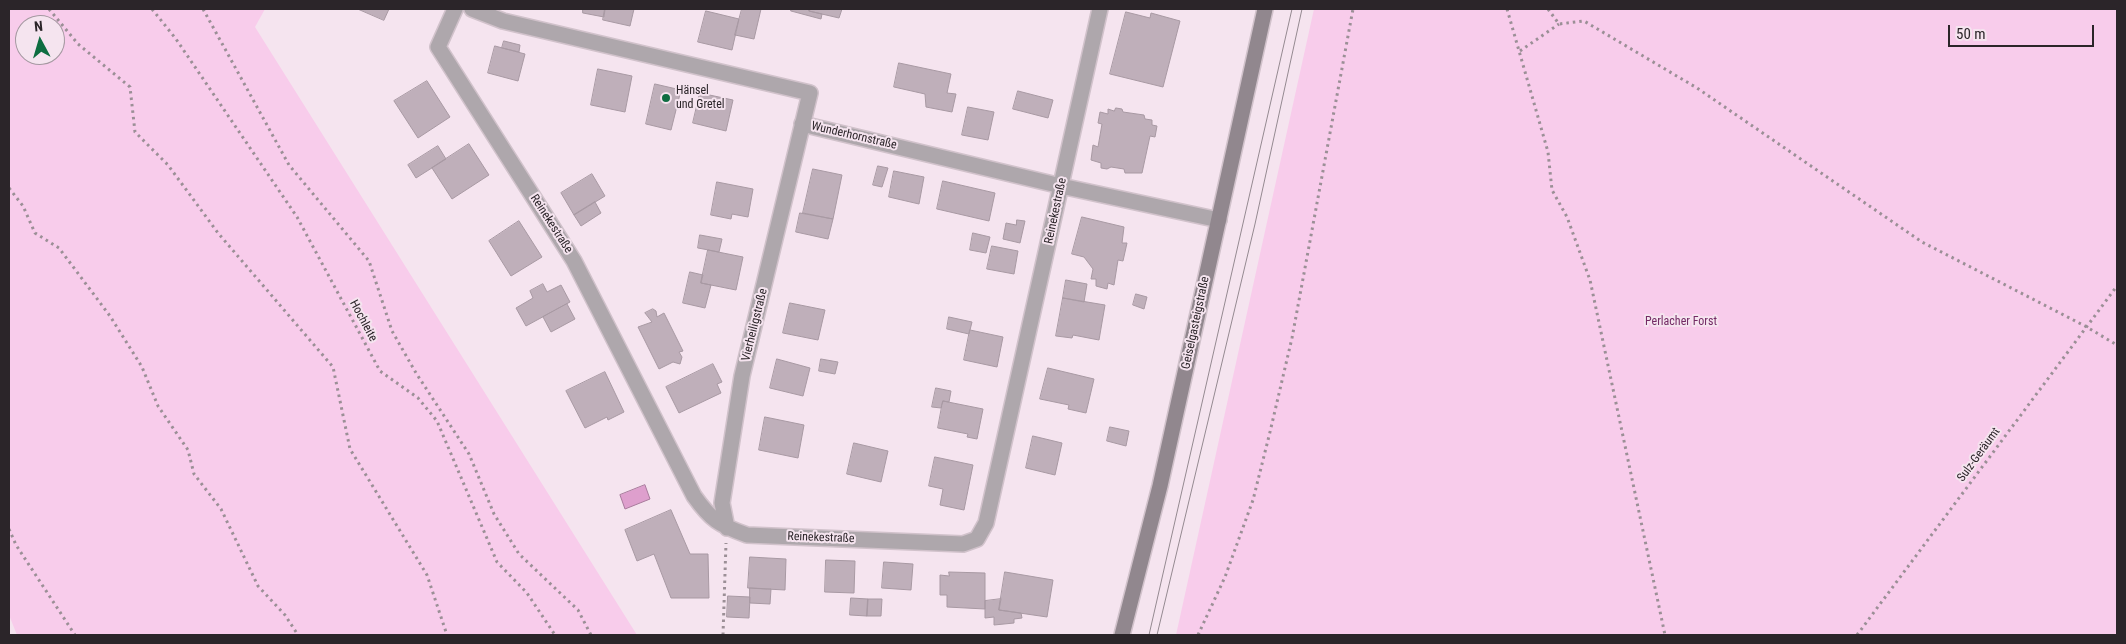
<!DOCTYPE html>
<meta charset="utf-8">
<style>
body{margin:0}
#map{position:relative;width:2126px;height:644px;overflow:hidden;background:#f5e4ef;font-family:"Roboto Condensed",sans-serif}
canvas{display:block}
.frame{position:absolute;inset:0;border:10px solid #2b2529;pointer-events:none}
.north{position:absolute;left:15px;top:15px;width:50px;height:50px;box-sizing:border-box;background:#f5e4ef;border:1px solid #a498a0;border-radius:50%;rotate:354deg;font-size:14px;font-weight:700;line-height:20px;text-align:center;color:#2b2529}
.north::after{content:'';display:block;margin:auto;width:18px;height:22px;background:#0e6d41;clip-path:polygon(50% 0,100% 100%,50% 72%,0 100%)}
.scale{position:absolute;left:1948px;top:25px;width:146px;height:22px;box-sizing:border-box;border:2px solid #2b2529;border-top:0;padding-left:6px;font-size:15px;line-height:18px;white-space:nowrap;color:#2b2529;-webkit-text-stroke:4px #f5e4ef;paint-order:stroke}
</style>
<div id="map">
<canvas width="2126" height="644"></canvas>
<div class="frame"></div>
<div class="north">N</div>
<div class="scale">50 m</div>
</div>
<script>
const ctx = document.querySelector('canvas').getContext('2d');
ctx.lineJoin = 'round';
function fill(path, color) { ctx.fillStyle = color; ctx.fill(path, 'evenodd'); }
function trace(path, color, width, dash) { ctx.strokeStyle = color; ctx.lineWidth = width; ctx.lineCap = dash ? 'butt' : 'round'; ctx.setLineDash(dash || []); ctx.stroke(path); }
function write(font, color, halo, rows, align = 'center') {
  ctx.font = font + ' "Roboto Condensed",sans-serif'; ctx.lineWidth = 4; ctx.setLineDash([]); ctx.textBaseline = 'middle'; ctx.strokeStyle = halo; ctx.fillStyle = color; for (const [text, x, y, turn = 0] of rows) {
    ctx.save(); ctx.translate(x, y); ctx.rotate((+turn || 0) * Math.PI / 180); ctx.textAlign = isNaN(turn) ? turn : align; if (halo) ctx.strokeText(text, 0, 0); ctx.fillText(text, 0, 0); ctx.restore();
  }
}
fill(new Path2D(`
 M9,9h256l-10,18 382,608h-620l-8,-20zM25,25h30v30h-30z
 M1314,9h803v626h-941z`), '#f8cceb');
const water = new Path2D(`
 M645,485l5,14 -25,10 -5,-14z`);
fill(water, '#de9fcd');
trace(water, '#a87a9c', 1);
const building = new Path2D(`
 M358,9h31l-5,11z
 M583,9h22l-1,8 -21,-4z
 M605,9h29l-4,17 -27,-6z
 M742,9h19l-7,30 -19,-4z
 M791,9h19l-1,2 13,3 -1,5 -30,-8z
 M810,9h32l-3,9 -30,-7z
 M706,11l33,8 -7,31 -34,-8z
 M1126,12l24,6 1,-5 29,8 -17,66 -53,-13z
 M504,41l16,4 -1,7 -17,-4z
 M495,46l30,8 -7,27 -30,-8z
 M899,63l52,11 -4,19 9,1 -4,18 -26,-5 -1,-13 -31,-7z
 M598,69l34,7 -7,36 -34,-7z
 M427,81l23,36 -32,21 -24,-37z
 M655,84l26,6 -10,40 -25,-6z
 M1018,91l35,9 -5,18 -35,-9z
 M700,93l33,7 -7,31 -33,-8z
 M968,107l26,5 -6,28 -26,-5z
 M1116,108l6,1 1,3 21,3 1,4 7,1v5l5,1 -2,11 -5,-1 -8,37h-17l-1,-4 -13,-2 -4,2 -6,-1v-5l-10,-3 2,-15 5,2 4,-23 -4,-1 2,-11 8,2v-5l6,2z
 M469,144l20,31 -37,24 -20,-31z
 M438,146l8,13 -30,19 -8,-13z
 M878,166l10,2 -6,19 -9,-2z
 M813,169l29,6 -9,44 -30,-6z
 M894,171l30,6 -5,27 -30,-7z
 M592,174l13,22 -31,19 -13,-22z
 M943,181l52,12 -6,28 -52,-12z
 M717,182l36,7 -5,28 -16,-3 -1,5 -20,-4z
 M595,202l6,11 -20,13 -7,-11z
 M800,213l33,6 -5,20 -32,-7z
 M1082,217l42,10 -2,16h5l-4,18 -5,-1 -4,25 -6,-2 -1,6 -11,-3v-7h-5l2,-10 -9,-12 -12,-3z
 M1017,220l8,1 -5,22 -17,-4 3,-16 10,2z
 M519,221l23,36 -31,19 -22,-35z
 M973,233l17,4 -4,16 -16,-3z
 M700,235l22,4 -3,13 -21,-4z
 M992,246l26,5 -4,23 -27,-5z
 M708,250l35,7 -7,33 -35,-7z
 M690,272l13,3 -2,8 10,2 -6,23 -22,-5z
 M1066,280l21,4 -3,18 -21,-4z
 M543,284l4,8 14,-7 9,17 -44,24 -10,-18 17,-10 -3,-7z
 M1136,294l11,3 -3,12 -11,-4z
 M1063,298l42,7 -6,35 -26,-5 -1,3 -16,-2z
 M790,303l35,7 -7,30 -35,-7z
 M567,304l8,15 -24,13 -8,-15z
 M653,309l3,2 1,6 7,-4 19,38 -4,1 3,5 -2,7 -7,-2 -14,7 -21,-42 14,-5 -7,-9z
 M949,317l23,5 -3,12 -22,-5z
 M970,330l33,7 -6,30 -33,-7z
 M777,359l33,9 -7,28 -33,-8z
 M821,359l17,3 -3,12 -16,-3z
 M713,364l9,18 -5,2 4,9 -42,20 -13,-26z
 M1048,368l46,11 -8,34 -18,-4 1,-4 -29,-6z
 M605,372l19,40 -16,8 -1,-3 -22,11 -19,-37z
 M936,388l15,3 -2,11 -6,-1 -2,7 -9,-1z
 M943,401l40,8 -6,30 -10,-2 1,-3 -30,-6z
 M765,417l39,8 -6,33 -39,-8z
 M1110,427l19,4 -3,15 -19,-5z
 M1033,436l29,7 -7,32 -29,-7z
 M854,443l34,8 -7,31 -34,-8z
 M935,457l38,8 -9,45 -24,-5 3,-16 -14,-3z
 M671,510l19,44h18l1,44h-38l-17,-44 -17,7 -12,-31z
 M750,557l36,2 -1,31 -37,-2z
 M826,560l29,1 -1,32 -29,-1z
 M884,562l29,2 -2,26 -29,-2z
 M949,572l36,1v36l-38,-2v-12h-7v-20l9,1z
 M1005,572l48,8 -6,37 -48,-7z
 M750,588l21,1 -1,15 -20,-1z
 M728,596l22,1 -1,21 -22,-1z
 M851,598l17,1 -1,17 -17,-1z
 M868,599h14l-1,17h-14z
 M1001,599l-2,11 22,3 1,5 -8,1v4l-20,2v-8l-9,1v-17z`);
fill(building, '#bfafba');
trace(building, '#a899a3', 1);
const minor = new Path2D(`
 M455,9l-17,38 136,214 120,235c17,24 25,29 53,39l216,9 14,-5 9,-16 114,-514
 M472,9l31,12 307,72 -68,283 -20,127 5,25
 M802,124l259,62 158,34`);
const secondary = new Path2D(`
 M1122,635l38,-149 105,-477`);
trace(minor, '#d1c2cb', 18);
trace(secondary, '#d1c2cb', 18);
trace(new Path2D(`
 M49,9l29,35 52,43 5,45 33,33 50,68 115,134 17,82 77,126 20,60
 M152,9l24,30 121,178 83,154 38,27 19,23 60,141 30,31 28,42
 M203,9l86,156 80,96 23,70 24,42 53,81 25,60 25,40 59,56 13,25
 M1507,9l41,143 4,38 15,27 23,63 75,355
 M1548,9l11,15 25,-3 113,67 225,154 163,84 32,19
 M1520,51l39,-27
 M9,188l14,18 12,27 24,15 51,68 32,51 16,39 30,44 6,24 27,35 37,77 27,29 13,20
 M9,529l7,16 59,90
 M723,635l3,-92
 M1198,635l27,-58 28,-77 17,-68 22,-94 61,-329
 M1857,635l260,-349`), '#9b8f96', 3, [2.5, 4]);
trace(minor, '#aea7ac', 15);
trace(secondary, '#91878e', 15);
trace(new Path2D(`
 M1149,635l143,-626
 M1157,635l98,-411 47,-215`), '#948990', 1);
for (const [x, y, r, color] of [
 [666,98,5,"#0e6d41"]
]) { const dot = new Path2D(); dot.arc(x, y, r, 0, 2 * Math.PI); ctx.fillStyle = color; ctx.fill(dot); trace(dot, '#f5e4ef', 2); }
write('12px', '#2b2529', '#f5e4ef', [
 ["Hänsel",676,91],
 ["und Gretel",676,105]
], 'left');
write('12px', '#2b2529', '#f5e4ef', [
 ["Wunderhornstraße",854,136,13],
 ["Reinekestraße",1056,211,-78],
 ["Reinekestraße",551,224,57],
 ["Hochleite",363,321,62],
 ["Geiselgasteigstraße",1196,323,-78],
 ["Vierheiligstraße",755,325,-76],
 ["Sulz-Geräumt",1979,455,-54],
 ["Reinekestraße",821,538,2]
]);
write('12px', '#732a64', '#f5e4ef', [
 ["Perlacher Forst",1681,322]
]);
</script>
